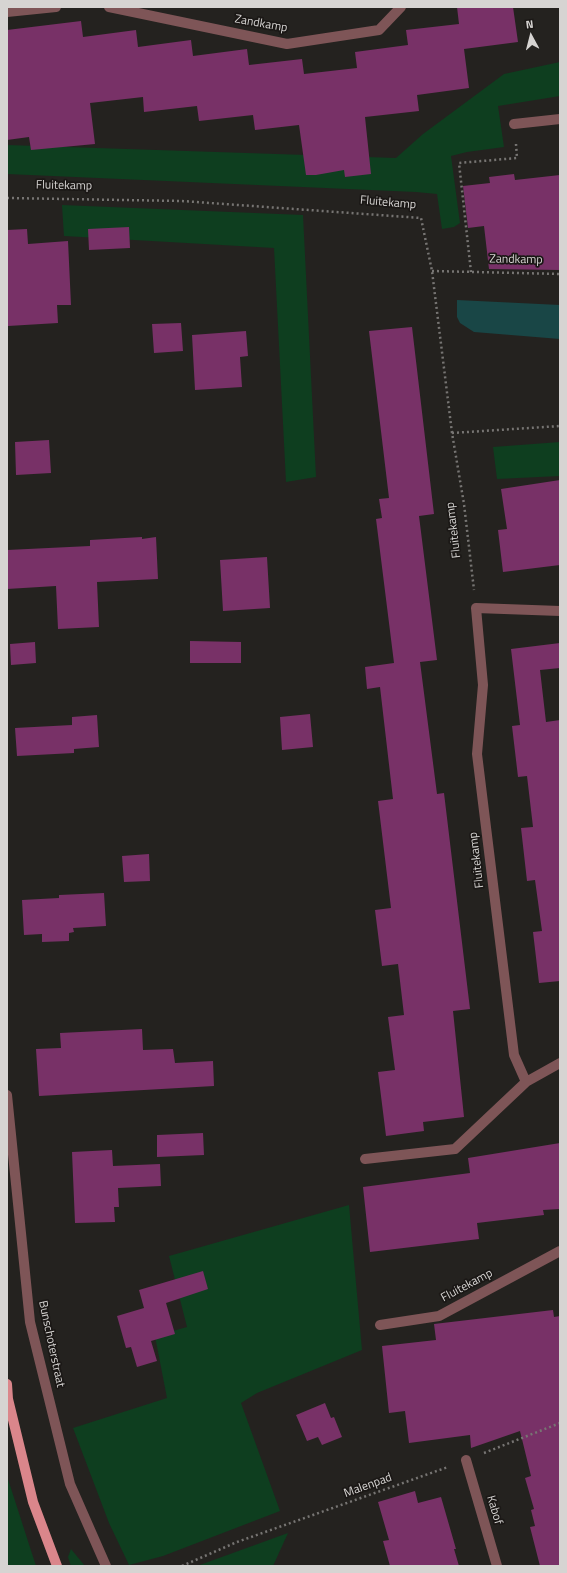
<!DOCTYPE html>
<style>
body{margin:0}
#map{position:relative;width:567px;height:1573px;overflow:hidden;background:#24221f;font-family:"Titillium Web",sans-serif}
canvas{display:block}
.frame{position:absolute;inset:0;border:8px solid #d6d4d2;pointer-events:none}
.north{position:absolute;left:511px;top:16px;width:40px;height:40px;-webkit-text-stroke:3px #1b1816;paint-order:stroke;rotate:353deg;font-size:11px;font-weight:700;line-height:16px;text-align:center;color:#d6d4d2}
.north::after{content:'';display:block;margin:auto;width:14px;height:18px;background:#d6d4d2;clip-path:polygon(50% 0,100% 100%,50% 72%,0 100%)}
</style>
<div id="map">
<canvas width="567" height="1573"></canvas>
<div class="frame"></div>
<div class="north">N</div>
</div>
<script>
const ctx = document.querySelector('canvas').getContext('2d');
ctx.lineJoin = 'round';
function fill(path, color) { ctx.fillStyle = color; ctx.fill(path, 'evenodd'); }
function trace(path, color, width, dash) { ctx.strokeStyle = color; ctx.lineWidth = width; ctx.lineCap = dash ? 'butt' : 'round'; ctx.setLineDash(dash || []); ctx.stroke(path); }
function write(font, color, halo, rows, align = 'center') {
  ctx.font = font + ' "Titillium Web",sans-serif'; ctx.lineWidth = 3.5; ctx.setLineDash([]); ctx.textBaseline = 'middle'; ctx.strokeStyle = halo; ctx.fillStyle = color; for (const [text, x, y, turn = 0] of rows) {
    ctx.save(); ctx.translate(x, y); ctx.rotate((+turn || 0) * Math.PI / 180); ctx.textAlign = isNaN(turn) ? turn : align; if (halo) ctx.strokeText(text, 0, 0); ctx.fillText(text, 0, 0); ctx.restore();
  }
}
fill(new Path2D(`
 M560,62v34l-62,10 6,41 -37,5 -16,4 9,67 -6,4 -12,2 -5,-35 -21,-2 -409,-18v-29l389,13 27,-24 81,-60z
 M62,205l241,10 13,262 -30,5 -12,-234 -210,-12z
 M560,442v34l-63,3 -4,-32z
 M349,1205l13,145 -105,43 -16,10 39,108 -117,45 -34,9 -20,-42 -36,-95 94,-30 -12,-62 32,-9 -18,-71z
 M7,1476l29,90h-29z
 M288,1533l-15,33h-76z
 M71,1549l14,17h-14l-3,-9z`), '#0e3e1f');
fill(new Path2D(`
 M457,300l103,5v34l-86,-7 -14,-9 -3,-6z`), '#194646');
fill(new Path2D(`
 M457,7h56l5,35 -54,7 5,39 -52,7 2,16 -54,6 6,57 -26,3 -1,-7 -28,5h-10l-7,-50 -44,5 -2,-15 -54,6 -2,-15 -53,6 -1,-15 -53,6 5,41 -64,6 -2,-13 -22,3v-110l74,-9 2,16 53,-7 2,17 53,-7 2,16 54,-7 2,16 53,-6 2,15 53,-6 -2,-16 53,-7 -2,-15 53,-6z
 M514,174l1,6 45,-5v95l-71,-1 -5,-43 -16,2 -5,-42 27,-3 -1,-6z
 M129,227l1,21 -41,2 -1,-21z
 M27,229l1,15 40,-3 3,64h-14l1,18 -50,3 -1,-96z
 M181,323l2,28 -29,2 -2,-29z
 M412,327l22,187 -15,2 18,144 -17,2 17,132 7,-1 26,216 -17,2 11,106 -41,5 1,9 -38,5 -8,-64 17,-2 -7,-53 16,-2 -6,-51 -16,2 -7,-56 16,-2 -13,-107 15,-2 -13,-112 -13,2 -2,-22 29,-4 -18,-144 6,-1 -3,-19 10,-1 -20,-167z
 M246,331l2,25 -8,1 2,30 -47,3 -3,-55z
 M49,440l2,33 -35,2 -1,-33z
 M560,480v85l-57,7 -5,-42 9,-1 -6,-40z
 M142,537v2l14,-2 2,42 -61,3 2,45 -41,2 -2,-43 -49,3v-39l83,-4v-6z
 M267,557l3,51 -47,3 -3,-51z
 M190,641l51,1v21h-51z
 M35,642l1,21 -25,2 -1,-21z
 M560,643v25l-20,2 6,52 14,-2v261l-21,2 -6,-51 9,-1 -7,-51 -8,1 -6,-53 12,-1 -6,-51 -9,1 -6,-51 8,-1 -9,-76z
 M310,714l3,33 -31,3 -2,-33z
 M97,715l2,32 -25,2v4l-57,3 -2,-28 57,-3v-8z
 M149,854l1,27 -26,1 -2,-26z
 M104,893l2,33 -33,2 1,4 -5,1v8l-27,1v-8l-18,1 -2,-35 37,-2v-3z
 M142,1029l1,21 30,-1 2,14 38,-2 1,25 -175,10 -3,-47 25,-1 -1,-15z
 M203,1133l1,22 -47,2v-22z
 M560,1143v66l-17,1 1,5 -67,8 2,16 -109,13 -7,-65 107,-14 -2,-15z
 M112,1150l1,16 47,-2 1,22 -43,2 1,19h-5l1,15 -40,1 -3,-71z
 M203,1271l5,18 -42,14 9,31 -24,7 6,20 -20,6 -6,-20 -5,1 -9,-32 27,-8 -5,-18z
 M553,1310l1,7 6,-1v250h-20l-10,-39 5,-1 -4,-16 3,-1 -9,-31 6,-2 -11,-45 -49,17 -1,-13 -61,8 -4,-32 -16,2 -7,-67 54,-6 -2,-16z
 M325,1403l6,15 3,-1 8,20 -20,8 -4,-8 -11,4 -11,-26z
 M415,1491l3,12 23,-6 15,52h-2l5,17h-69l-7,-25 6,-1 -11,-38z`), '#783167');
trace(new Path2D(`
 M7,198l175,3 239,17 11,53 20,162 12,71 10,86
 M432,271l128,3
 M471,272l-12,-109 58,-5 -1,-14
 M452,433l108,-7
 M484,1453l76,-30
 M182,1566l55,-24 211,-75`), '#777573', 2.5, [2, 3]);
trace(new Path2D(`
 M7,12l49,-5`), '#7e5557', 10);
trace(new Path2D(`
 M109,7l178,37 92,-14 22,-23
 M514,124l46,-5
 M560,611l-84,-3 7,77 -6,69 37,301 12,27 34,-19
 M7,1095l23,227 40,162 36,82
 M365,1159l90,-10 71,-67
 M380,1325l59,-9 121,-65
 M466,1460l31,106`), '#7e5557', 10);
trace(new Path2D(`
 M7,1384l1,15 25,103 24,64`), '#da868b', 10);
write('12px', '#d6d4d2', '#1b1816', [
 ["Zandkamp",261,24,10],
 ["Fluitekamp",64,186,1],
 ["Fluitekamp",388,203,5],
 ["Zandkamp",516,260,1],
 ["Fluitekamp",454,530,-97],
 ["Fluitekamp",477,860,-97],
 ["Fluitekamp",467,1286,-28],
 ["Bunschoterstraat",51,1344,78],
 ["Malenpad",368,1486,-20],
 ["Kabof",494,1510,74]
]);
</script>
